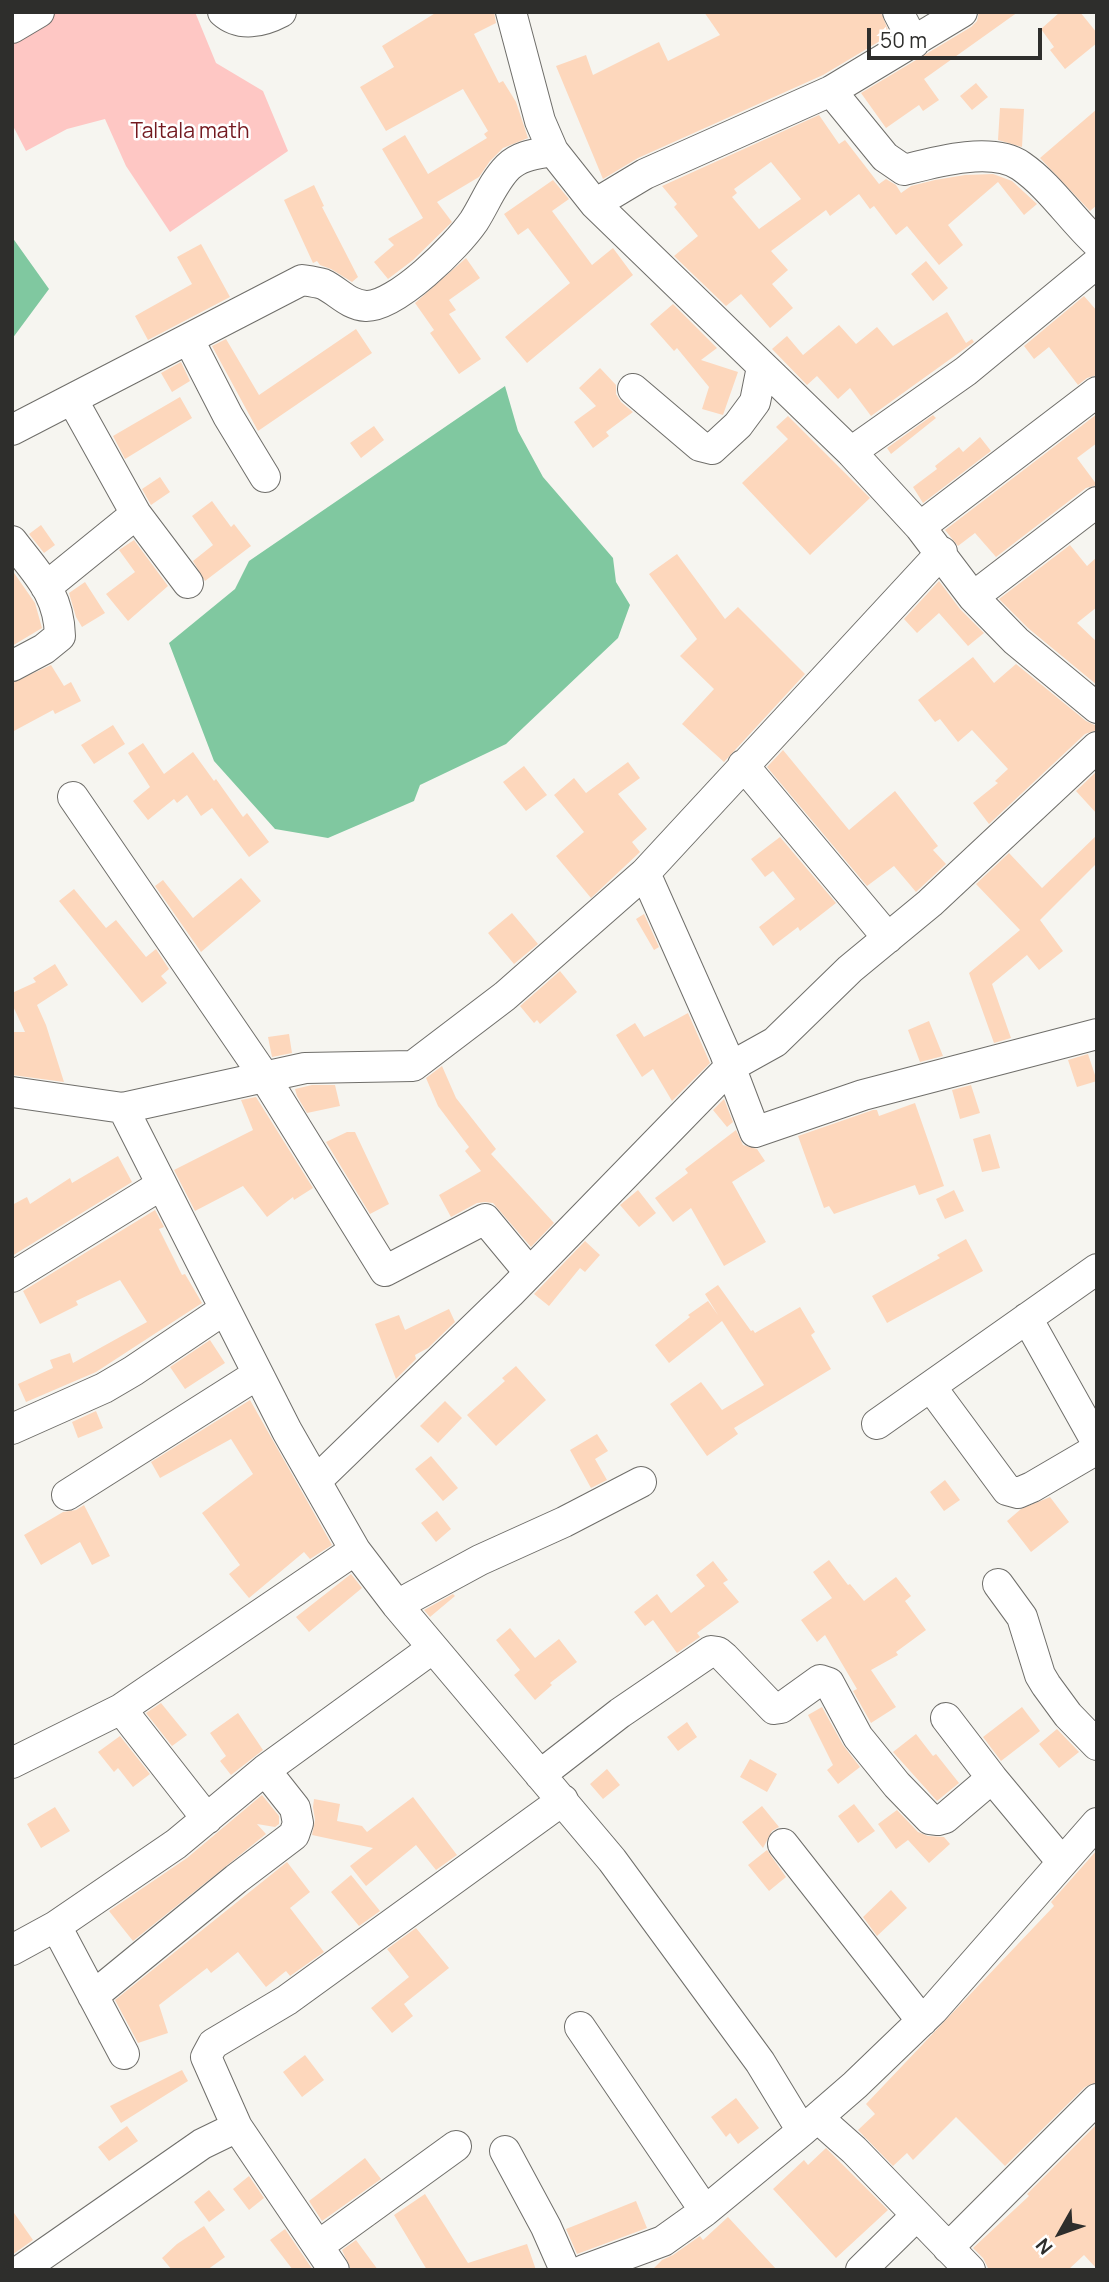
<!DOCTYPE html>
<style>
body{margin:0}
#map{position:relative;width:1109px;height:2282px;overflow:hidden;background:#f6f5f0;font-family:Manrope,sans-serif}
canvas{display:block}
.frame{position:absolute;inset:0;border:14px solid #2e2e2c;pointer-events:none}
.north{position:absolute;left:1025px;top:2198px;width:70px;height:70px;-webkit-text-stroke:5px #fff;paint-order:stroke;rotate:230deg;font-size:19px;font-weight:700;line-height:28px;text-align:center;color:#2e2e2c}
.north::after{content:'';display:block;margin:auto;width:24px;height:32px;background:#2e2e2c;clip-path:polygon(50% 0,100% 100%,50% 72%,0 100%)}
.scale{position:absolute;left:867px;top:28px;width:175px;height:32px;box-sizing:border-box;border:4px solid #2e2e2c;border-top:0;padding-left:9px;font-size:21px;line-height:24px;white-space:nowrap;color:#2e2e2c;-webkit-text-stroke:5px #fff;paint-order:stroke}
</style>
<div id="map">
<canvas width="1109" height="2282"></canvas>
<div class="frame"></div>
<div class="north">N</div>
<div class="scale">50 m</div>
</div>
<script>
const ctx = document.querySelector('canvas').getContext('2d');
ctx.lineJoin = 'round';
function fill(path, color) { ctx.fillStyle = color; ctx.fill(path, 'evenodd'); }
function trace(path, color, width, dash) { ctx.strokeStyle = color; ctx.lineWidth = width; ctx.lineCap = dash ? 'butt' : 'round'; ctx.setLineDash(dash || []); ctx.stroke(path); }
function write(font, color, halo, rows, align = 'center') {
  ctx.font = font + ' Manrope,sans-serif'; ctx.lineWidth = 5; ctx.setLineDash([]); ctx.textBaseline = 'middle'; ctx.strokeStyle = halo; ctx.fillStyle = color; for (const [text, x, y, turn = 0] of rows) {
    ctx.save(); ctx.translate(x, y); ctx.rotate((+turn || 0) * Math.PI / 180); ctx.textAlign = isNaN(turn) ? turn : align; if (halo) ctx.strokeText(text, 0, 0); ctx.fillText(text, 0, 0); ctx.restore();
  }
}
fill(new Path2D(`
 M55,12h140l21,51 47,28 25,60 -118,81 -44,-66 -21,-47 -38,10 -41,22 -14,-27v-87z`), '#fec7c4');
fill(new Path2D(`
 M12,237l37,52 -37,50z
 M505,386l13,45 25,46 70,81 3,24 14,23 -12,33 -112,106 -86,41 -6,16 -86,37 -53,-9 -61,-68 -45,-118 66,-54 14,-28z`), '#80c8a0');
fill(new Path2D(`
 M437,12h57l2,11 -22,11 25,49 4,-2 13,21 12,36 -25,10 -13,13 -11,16 -42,25 15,20 -39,38 -25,19 -14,-17 20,-17 -6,-6 35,-21 -41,-69 23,-14 23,39 59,-36 -3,-4 4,-3 -25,-42 -77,42 -26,-44 34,-20 -12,-21z
 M704,12h177l9,23 -67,40 -185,83 -35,21 -47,-113 30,-11 7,20 66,-33 9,19 52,-26z
 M979,12h39l-94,67 15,21 -16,11 -4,-6 -33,23 -25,-35 110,-66 6,-6z
 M1060,12h20l17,21v10l-32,26 -15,-19 4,-3 -13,-18z
 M976,83l12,14 -16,13 -12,-14z
 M1000,108l24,1 -2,38 -24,-7z
 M1097,109v96l-7,6 -50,-53z
 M819,115l20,29 6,-4 34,44 7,-5 10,6 5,8 10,-7 24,-6 30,-5 28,-1 19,7 25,23 -13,11 -26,-33 -50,43 15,20 -24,20 -32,-39 -11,9 -22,-29 -4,3 -11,-15 -29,22 -4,-6 -55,41 17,19 -16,14 21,24 -23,20 -29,-34 -15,12 -52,-50 24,-20 -24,-29 3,-3 -15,-18zM771,162l30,37 -42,30 -27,-32 5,-4 -3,-4z
 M553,180l16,19 -17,12 40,54 21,-17 20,27 -106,88 -22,-26 65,-54 -42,-55 -10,7 -14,-21z
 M314,185l10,21 -2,1 36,70 -6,5 -21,-13 -11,-4 -3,-4 -4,2 -29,-63z
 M201,244l29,53 -82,43 -13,-24 57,-32 -15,-27z
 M466,258l14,20 -31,22 7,10 -7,4 32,45 -22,15 -29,-41 4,-3 -19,-27z
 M926,261l22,27 -15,13 -22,-27z
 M1084,296l13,15v64l-10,3 -9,7 -29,-38 -15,12 -10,-13z
 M673,304l44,44 -16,12 37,12 -15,43 -21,-6 7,-22 -32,-39 -3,3 -24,-27z
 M947,312l19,31 6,-4 2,3 -103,74 -21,-28 -12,11 -21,-23 -10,9 -35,-36 15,-13 16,19 36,-30 17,19 21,-17 16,19z
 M356,329l16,24 -114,78 -46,-85 14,-7 33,56z
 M181,362l9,19 -18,11 -11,-19z
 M600,368l16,17v9l5,8 12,10 -27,20 3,4 -16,12 -19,-26 22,-16 -17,-18z
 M180,397l12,21 -67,41 -12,-23z
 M1097,414v29l-20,15 20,27 -11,3 -90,69 -21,-24 -17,13 -13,-16z
 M933,415l3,3 -45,36 -4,-6z
 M788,416l82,82 -60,57 -68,-72 46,-44 -12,-12z
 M374,426l10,14 -23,18 -11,-15z
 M980,437l11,14 -68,52 -10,-16 24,-18 -2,-3 24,-19 4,5z
 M160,477l10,15 -19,13 -9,-16z
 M212,501l19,26 3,-3 17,22 -46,35 -12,-20 20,-16 -21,-29z
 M41,525l14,20 -11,8 -15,-19z
 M134,540l34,46 -40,35 -22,-27 29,-22 -16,-22z
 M1070,545l17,21 10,-9v50l-20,16 20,19v43l-69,-57 -29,-29z
 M677,554l48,65 13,-12 67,67 -81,88 -42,-38 32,-35 -34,-33 17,-17 -48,-65z
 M12,570l23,33 7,25 -30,18z
 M939,581l21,28 24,24 -16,13 -29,-33 -22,20 -13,-14z
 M85,582l20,31 -23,14 -6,-10 -7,-24z
 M973,657l21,26 22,-19 70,57 11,5v4l-12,4 -96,90 -16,-21 25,-20 -3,-2 13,-12 -36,-39 -14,12 -18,-23 -5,3 -17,-22z
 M51,665l13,21 7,-4 10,19 -26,13 -2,-4 -41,22v-49z
 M113,725l12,19 -31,20 -13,-19z
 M143,743l21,31 29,-22 21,29 2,-2 27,38 4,-4 22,29 -20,15 -37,-49 -11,8 -14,-21 -10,8 -3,-4 -26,21 -15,-19 17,-14 -22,-34z
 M783,750l66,80 46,-39 43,55 -5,4 13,14 -30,28 -22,-26 -27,20 -100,-119z
 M628,762l12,16 -22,16 29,35 -15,13 8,10 -49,46 -35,-42 28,-24 -30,-37 20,-17 12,15z
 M524,766l23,29 -21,16 -23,-29z
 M1097,771v43l-21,-23z
 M1097,835v28l-57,57 23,31 -24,19 -12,-15 -35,29 19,54 -17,5 -25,-70 51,-43 -44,-46 33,-31 33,35z
 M780,837l56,66 -36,28 -2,-4 -25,19 -14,-19 36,-28 -22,-28 -8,6 -14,-18z
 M241,878l20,23 -60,51 -46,-66 8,-6 30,38z
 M74,889l32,39 10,-8 30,37 10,-8 13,20 -8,7 6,7 -25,20 -83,-102z
 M512,913l26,31 -24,20 -26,-31z
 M644,914l15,33 -5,3 -18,-31z
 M55,964l13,21 -31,20 9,20 18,57 -52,-7v-43h13l-13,-28v-11l24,-11 -3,-4z
 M560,971l17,21 -37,32 -3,-4 -3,3 -14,-17z
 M688,1013l22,50 -38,38 -19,-32 -11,8 -26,-42 19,-12 9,14z
 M929,1021l14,35 -23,6 -12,-32z
 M289,1034l3,19 -20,4 -4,-20z
 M1088,1054l9,27 -20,6 -9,-27z
 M442,1066l14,32 40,51 -5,5 63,69 -23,24 -38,-44 -8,-1 -8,1 -26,14 -12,-22 42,-24 -16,-20 4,-4 -31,-41 -12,-28z
 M312,1085h23l5,21 -33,7 -10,-17 -2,-7z
 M971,1085l9,28 -20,6 -8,-29z
 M256,1097l57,91 -19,12 -1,-3 -26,20 -24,-31 -48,25 -21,-41 79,-40 -12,-30z
 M724,1099l9,23 -6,5 -14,-17z
 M915,1103l29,83 -25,9 -4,-10 -81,29 -5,-8 -5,2 -26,-72 75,-26h4l2,6z
 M736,1130l7,15 14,4 8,12 -33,21 34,60 -42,24 -33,-58 -18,14 -18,-24 33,-25 -3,-4z
 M347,1132h8l34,72 -19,10 -44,-72z
 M990,1134l10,34 -18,4 -9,-33z
 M118,1156l14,26 -120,74v-51l15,-8 3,7 40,-26 2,5z
 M638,1190l18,23 -17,14 -19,-22z
 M954,1190l10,21 -19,8 -9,-20z
 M155,1210l9,17 -5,2 23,46 3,-1 17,29 -106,69 -70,30 -8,-18 35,-16 -3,-8 20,-7 3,10 74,-41 -27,-42 -44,21 2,4 -38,19 -17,-33z
 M966,1239l17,32 -96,52 -15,-27 68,-38 -3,-3z
 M585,1241l15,14 -15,17 -5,-4 -31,38 -15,-12z
 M718,1285l33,46 2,-1 2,3 45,-26 15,25 -4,3 20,34 -97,59 4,6 -31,22 -37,-52 31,-22 21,28 42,-25 -42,-64 -53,42 -14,-18 35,-28 -2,-2 20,-14 10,14 -13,-21z
 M449,1309l6,13 -27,26 -13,7 1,4 -20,20 -21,-55 24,-9 6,15z
 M210,1340l15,23 -40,26 -15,-22z
 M516,1366l30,34 -50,46 -29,-31 38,-34 -3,-3z
 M250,1400l82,145 -22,14 -6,-7 -55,46 -20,-24 11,-9 -38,-52 51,-39 -22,-35 -71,39 -9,-16z
 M445,1401l17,17 -24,25 -18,-17z
 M96,1411l7,17 -25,10 -6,-16z
 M597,1434l11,17 -13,8 12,21 -16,8 -21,-38z
 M431,1456l27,32 -15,13 -28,-32z
 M945,1480l15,20 -16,11 -14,-19z
 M1050,1497l19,25 -38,30 -24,-31 14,-12z
 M84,1505l26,51 -18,9 -12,-23 -39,23 -17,-30 39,-23 13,-2z
 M437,1511l14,18 -15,13 -15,-19z
 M829,1560l19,25 2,-1 14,17 32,-24 15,19 -6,5 21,29 -30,22 2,3 -27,15 25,37 -25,16 -18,-32 4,-2 -32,-54 -8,7 -16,-22 31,-22 -19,-26z
 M713,1561l15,19 -5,3 16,19 -42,31 3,4 -23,16 -24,-33 -8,6 -11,-14 23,-18 14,19 34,-27 -9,-11z
 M351,1574l11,14 -53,44 -13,-15z
 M453,1594l2,2 -25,21 -6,-7z
 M510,1628l25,30 24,-19 18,23 -27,21 2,2 -17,15 -21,-25 6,-5 -24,-30z
 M161,1703l26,32 -15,11 -26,-33z
 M822,1707l21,38 17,22 -22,17 -11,-14 6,-5 -25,-50z
 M1022,1707l18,24 -39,30 -18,-24z
 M238,1713l25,37 -32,25 -11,-14 6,-5 -16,-23z
 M687,1722l10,15 -19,14 -11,-14z
 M1057,1729l22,23 -20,16 -20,-24z
 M916,1734l17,22 3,-2 23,29 -22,18 -44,-49z
 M120,1736l30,38 -17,13 -15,-19 -4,4 -16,-20z
 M750,1759l27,15 -10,18 -27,-15z
 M607,1769l13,16 -17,14 -13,-15z
 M262,1795l17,21v8l-4,3 -18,-3 9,10 -133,107 -24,-30 78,-53z
 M413,1797l44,58 -21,15 -20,-25 -50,41 -16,-20 23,-18 -61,-13 3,-15 -2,-13 1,-8 26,5 -3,17 25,5 5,6z
 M854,1804l21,27 -17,12 -20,-27z
 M762,1806l17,21 -7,4 -9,17 -21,-26z
 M55,1807l15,24 -29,17 -14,-24z
 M897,1810l21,22 10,4 16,1 6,7 -21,19 -21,-23 -12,9 -18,-25z
 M767,1850l19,27 -17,14 -21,-26z
 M1097,1850v232l-12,5 -80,79 -49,-49 -43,43 -6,-7 -14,13 -35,-36 17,-16 -9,-10 188,-198 -3,-4z
 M287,1862l23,30 -20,16 34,44 -34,24 -4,-5 -20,16 -28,-35 -27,21 -4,-5 -48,37 9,28 -30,10 -23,-43z
 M351,1875l29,36 -21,15 -28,-34z
 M891,1890l16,18 -30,28 -14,-19z
 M416,1928l33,40 -45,36 9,12 -21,17 -21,-25 38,-31 -22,-28z
 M305,2055l19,25 -22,17 -19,-25z
 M182,2070l6,11 -67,42 -11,-17z
 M736,2098l23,30 -21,16 -8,-11 -4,4 -15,-20z
 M1097,2124v145l-13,-14 -16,15h-79l-6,-12 -10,-10 56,-52 -2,-2z
 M127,2126l11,15 -29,20 -11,-14z
 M826,2148l62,62 -52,48 -63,-69 31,-29 4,5z
 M365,2158l16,21 -59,42 -13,-20z
 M249,2176l15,22 -15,12 -16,-21z
 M209,2190l16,20 -16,12 -15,-20z
 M425,2194l43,69 59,-19 9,26h-109l-33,-55z
 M636,2201l11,27 -70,26 -11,-25z
 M12,2210l21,30 -21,15z
 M728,2217l49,53h-125l10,-10 11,-5 27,-19 3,4z
 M204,2226l21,31 -18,13h-35l-10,-12 15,-14z
 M285,2229l28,41h-20l-23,-30z
 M356,2240l22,30h-27l-9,-20z`), '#fdd7bc');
const minor = new Path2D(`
 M223,12c17,15 39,10 58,0
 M511,12l29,109 13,30 42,53 256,248 69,75 53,70 43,44 81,67
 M898,12l16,31
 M12,28l27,-16
 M831,91l54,66 19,13c31,-8 88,-24 117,-4 29,20 50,53 76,77
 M595,204l50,-30 186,-83 131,-79
 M189,340l39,76 37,61
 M633,389l67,57 12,3 26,-24 17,-23 7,-35
 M72,399l64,115 52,69
 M12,430l290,-150c7,1 15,2 21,4 15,7 25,21 43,22 30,1 91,-60 108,-85 11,-17 19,-39 34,-54 12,-12 29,-13 45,-16
 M851,452l115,-81 131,-108
 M920,527l177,-135
 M12,541c25,33 47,52 48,95l-16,13 -32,17
 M46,587l90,-73
 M973,597l124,-95
 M743,765l145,173
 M73,797l191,279 121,195 100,-52 44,53
 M645,873l80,180 30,79 108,-37 234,-61
 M12,1092l111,16 182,-40 108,-2 92,-70 140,-123 297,-321
 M123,1108l164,323 68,119 42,55 215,255 148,202 42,69 -97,80 -42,30 -79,29
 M12,1277l149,-92
 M1027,1318l70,125
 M931,1387l76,103 11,3 14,-6 65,-38
 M877,1424l220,-155
 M12,1429l92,-41 29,-17 92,-62
 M316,1481l194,-188 220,-226 45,-25 75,-73 80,-66 167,-156
 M67,1495l191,-121
 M998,1584l24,33 18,58 6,10 22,30 29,30
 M397,1605l83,-45 84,-38 77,-40
 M121,1709l86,110
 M946,1718l46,60 70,84
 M12,1763l109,-54 234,-159
 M540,1775l80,-62 91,-62 7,1 6,5 50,52 7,-1 39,-28 9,3 29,54 39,48 33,34 8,1 7,-2 47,-40
 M783,1844l139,177
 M56,1926l68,128
 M12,1950l44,-24 120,-82 89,-74 168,-122
 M93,1996l143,-117 58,-44 4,-12 -3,-15 -30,-38
 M580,2027l125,184
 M818,2118l36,32 116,120
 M237,2127l-31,-70 7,-13 74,-44 276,-200
 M802,2131l53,-46 78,-75 164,-187
 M505,2151l41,76 19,43
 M318,2246l138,-100
 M948,2248l149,-149
 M21,2270l181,-126 35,-17 97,143
 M861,2270l55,-54`);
trace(minor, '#6f6e6a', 32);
trace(minor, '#fff', 30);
write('21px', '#73191f', '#fff', [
 ["Taltala math",190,132]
]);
</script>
